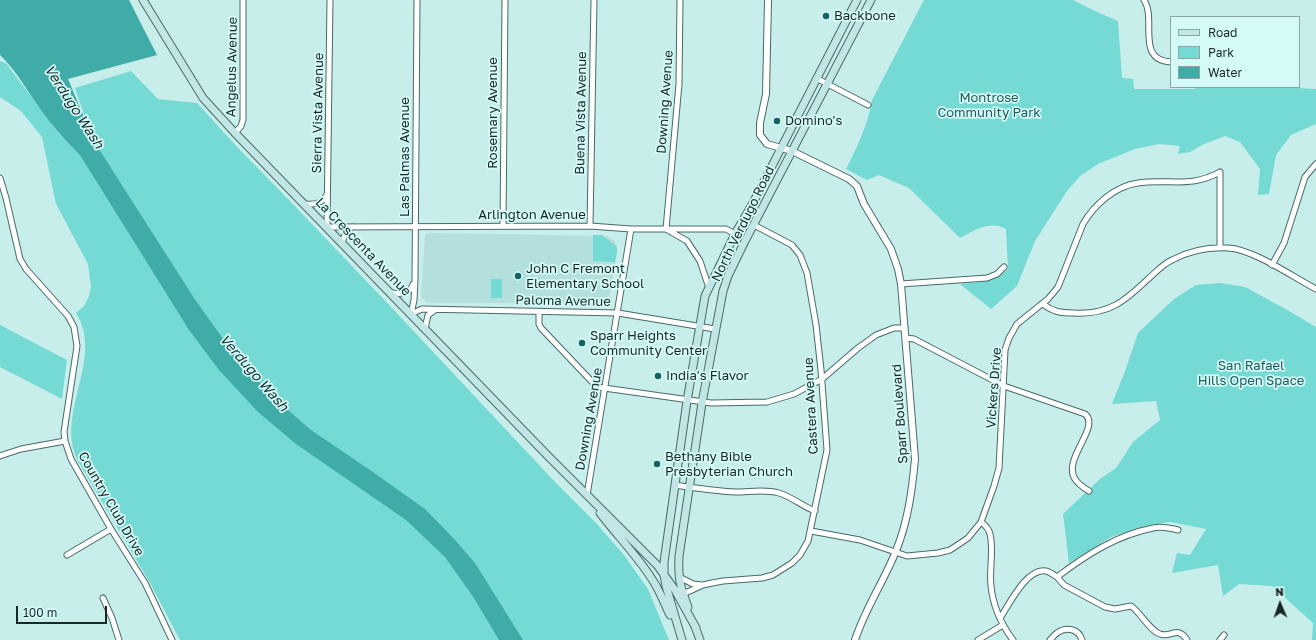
<!DOCTYPE html>
<style>
body{margin:0}
#map{position:relative;width:1316px;height:640px;overflow:hidden;background:#c8eeeb;font-family:"Golos Text",sans-serif}
canvas{display:block}
.legend{position:absolute;left:1170px;top:16px;width:130px;height:72px;box-sizing:border-box;background:#d5fbf9;border:1px solid #8aa7a5;margin:0;padding:5px 7px;list-style:none;font-size:12px;color:#192827}
.legend li{display:flex;align-items:center;gap:8px;height:20px}
.legend b{width:20px;border:1px solid #8aa7a5}
.north{position:absolute;left:1260px;top:584px;width:40px;height:40px;-webkit-text-stroke:3px #d5fbf9;paint-order:stroke;rotate:358deg;font-size:11px;font-weight:700;line-height:16px;text-align:center;color:#192827}
.north::after{content:'';display:block;margin:auto;width:14px;height:18px;background:#192827;clip-path:polygon(50% 0,100% 100%,50% 72%,0 100%)}
.scale{position:absolute;left:16px;top:606px;width:91px;height:18px;box-sizing:border-box;border:2px solid #192827;border-top:0;padding-left:5px;font-size:12px;line-height:14px;white-space:nowrap;color:#192827;-webkit-text-stroke:3px #d5fbf9;paint-order:stroke}
</style>
<div id="map">
<canvas width="1316" height="640"></canvas>
<ul class="legend">
<li><b style="height:5px;background:#c2e6e5"></b>Road</li>
<li><b style="height:11px;background:#75d9d4"></b>Park</li>
<li><b style="height:11px;background:#3faca8"></b>Water</li>
</ul>
<div class="north">N</div>
<div class="scale">100 m</div>
</div>
<script>
const ctx = document.querySelector('canvas').getContext('2d');
ctx.lineJoin = 'round';
function fill(path, color) { ctx.fillStyle = color; ctx.fill(path, 'evenodd'); }
function trace(path, color, width, dash) { ctx.strokeStyle = color; ctx.lineWidth = width; ctx.lineCap = dash ? 'butt' : 'round'; ctx.setLineDash(dash || []); ctx.stroke(path); }
function write(font, color, halo, rows, align = 'center') {
  ctx.font = font + ' "Golos Text",sans-serif'; ctx.lineWidth = 3.5; ctx.setLineDash([]); ctx.textBaseline = 'middle'; ctx.strokeStyle = halo; ctx.fillStyle = color; for (const [text, x, y, turn = 0] of rows) {
    ctx.save(); ctx.translate(x, y); ctx.rotate((+turn || 0) * Math.PI / 180); ctx.textAlign = isNaN(turn) ? turn : align; if (halo) ctx.strokeText(text, 0, 0); ctx.fillText(text, 0, 0); ctx.restore();
  }
}
fill(new Path2D(`
 M427,233l180,3 8,5 2,11 -8,47 -5,4h-177l-6,-6 4,-61z`), '#b3e0dd');
fill(new Path2D(`
 M924,0h149l22,11 23,10 4,57 11,1 1,10h61v-2h82l39,2v35l-25,11 -15,20 -7,39 -11,1 2,-26 -20,-27 -15,-6 -21,8 -14,8 -12,2 2,-8 -21,-2 -24,5 -37,15 -18,12 -13,15 -32,50 -18,45 -26,23 -31,-25c19,-2 33,-2 48,-15l-2,-40c-16,-9 -31,1 -46,9l-51,-50 -30,-13 -12,5 -21,-11c11,-22 22,-44 26,-69z
 M0,61l6,2 50,67 20,21 17,-10 -18,-53 56,-17 27,28 39,4 42,46 50,51 102,107 164,175 40,40 29,33 24,34 21,51h-489l-30,-57 -72,-122c-24,-47 27,-103 -2,-148l8,-7 5,-10 2,-9 -3,-23 -32,-60 -14,-67 -21,-26 -21,-14z
 M593,235h9l15,12v5l-2,10 -22,-1z
 M491,279h11v19h-11z
 M1220,283l25,4 44,24 27,16v313h-4l1,-17 -41,-37 -33,-2 -16,12 -5,-31 -46,8 5,-20 13,2 16,-26 -36,-7 -25,4 -34,11 -42,26 -6,-49 37,-35 16,-11 17,-26 27,-22 -4,-19 -44,3 13,-33 13,-38 36,-34 22,-14z
 M0,325l67,35 -5,39 -62,-32z`), '#75d9d4');
fill(new Path2D(`
 M0,0h129l28,55 -89,24 27,64 99,155 42,59 37,40 38,33 59,40 55,39 30,31 20,23 48,77h-24l-25,-42 -29,-41 -39,-37 -110,-76 -38,-32 -39,-42 -30,-40 -109,-175c-14,-14 -28,-29 -39,-45 -14,-19 -24,-39 -41,-55z`), '#3faca8');
const minor = new Path2D(`
 M330,0l-3,227 263,-1 41,3h95l9,5
 M680,0l-1,84 -13,145 21,12 13,20 9,27
 M1144,0c13,19 -9,60 27,62
 M816,78l52,27
 M235,133l6,-7 2,-6v-120
 M0,178l6,20 14,61 6,10 42,47 6,11 3,19 -13,86 1,9 6,18 40,70 34,54 27,57
 M305,204c9,1 19,-1 22,-10
 M503,226l2,-226
 M590,226l4,-226
 M342,242l5,-12 5,-3
 M1272,265l12,-22 21,-66 11,-13
 M901,284l86,-6 10,-4 7,-7
 M390,292c8,3 14,2 21,-3l2,-5
 M1043,304c10,8 18,9 31,9 35,2 51,-12 74,-34 8,-7 15,-15 24,-19 17,-9 37,-13 56,-12 25,1 65,29 88,41
 M539,312v12l2,4 56,59 114,16 56,-1 27,-8 28,-15 36,-31 18,-13 18,-7h11
 M411,314l3,-14 1,-20 2,-280
 M411,314l11,-5 196,4 97,16
 M425,329l3,-14 7,-5
 M906,338l8,1 90,47 81,28c16,13 -23,45 -10,65 3,5 9,9 14,12
 M0,456l21,-7 44,-8
 M675,485c20,3 41,6 61,7 14,0 29,-3 43,1 13,4 23,13 36,18
 M587,495l44,-266
 M981,522c4,3 8,7 9,12 4,16 -1,36 1,52 2,20 10,38 22,54
 M811,531l49,9 47,16 31,-3 12,-3 18,-12 13,-16 13,-36 5,-18 6,-118 4,-12 8,-14 31,-25 10,-12 25,-63c11,-19 32,-38 55,-41 31,-5 51,6 82,-11v76
 M67,555l44,-26
 M679,577l14,7 9,1
 M1057,577l7,8 41,22 10,2 16,-3c10,7 19,25 29,28 11,4 18,-9 27,6
 M683,594l20,-9 9,-2 11,-2 39,-3 11,-3 19,-12 8,-8 8,-14 19,-91 -6,-80 -5,-45 -9,-52 -7,-18 -8,-10 -38,-20
 M103,598l9,20 7,22
 M1000,618c9,-13 27,-51 46,-47 4,1 8,4 11,6 29,-22 60,-42 96,-49 8,-2 17,0 25,2
 M978,640l25,-15
 M1050,640c2,-2 4,-5 7,-7 9,-7 22,-4 25,7
 M1220,640l4,-5`);
const tertiary = new Path2D(`
 M768,0l-2,94 -6,29v12l7,9 25,7 57,28 8,7 7,18 27,45 7,20 3,15 14,175c-3,32 -7,62 -19,92 -12,30 -31,58 -41,89`);
const secondary = new Path2D(`
 M143,0l60,98 32,35 313,323 109,109 18,25 21,38
 M600,513c18,24 40,45 55,71 6,10 10,21 15,31
 M688,607c-8,-21 -10,-28 -9,-51l23,-153 21,-112 5,-15 16,-33 127,-243
 M694,624l6,16
 M682,640l-16,-54 -2,-11v-13l23,-161 18,-105 30,-62 18,-31 104,-203`);
trace(minor, '#486a68', 7);
trace(tertiary, '#486a68', 8);
trace(secondary, '#486a68', 9);
trace(minor, '#fff', 5);
trace(tertiary, '#fff', 6);
trace(secondary, '#c2e6e5', 7);
for (const [x, y, r, color] of [
 [826,16,4,"#146361"],
 [777,121,4,"#146361"],
 [518,276,4,"#146361"],
 [582,343,4,"#146361"],
 [658,376,4,"#146361"],
 [657,464,4,"#146361"]
]) { const dot = new Path2D(); dot.arc(x, y, r, 0, 2 * Math.PI); ctx.fillStyle = color; ctx.fill(dot); trace(dot, '#d5fbf9', 1.5); }
write('13px', '#192827', '#d5fbf9', [
 ["Backbone",834,16],
 ["Domino's",785,121],
 ["John C Fremont",526,269],
 ["Elementary School",526,284],
 ["Sparr Heights",590,336],
 ["Community Center",590,351],
 ["India's Flavor",666,376],
 ["Bethany Bible",665,457],
 ["Presbyterian Church",665,472]
], 'left');
write('13px', '#192827', '#d5fbf9', [
 ["Angelus Avenue",232,67,-89],
 ["Downing Avenue",665,102,-86],
 ["Sierra Vista Avenue",318,113,-89],
 ["Rosemary Avenue",493,113,-90],
 ["Buena Vista Avenue",581,113,-89],
 ["Las Palmas Avenue",405,157,-90],
 ["Arlington Avenue",532,215],
 ["North Verdugo Road",743,224,-64],
 ["La Crescenta Avenue",363,247,46],
 ["Paloma Avenue",563,301,1],
 ["Vickers Drive",994,388,-86],
 ["Castera Avenue",811,406,-93],
 ["Sparr Boulevard",900,414,-94],
 ["Downing Avenue",589,419,-80],
 ["Country Club Drive",111,504,60]
]);
write('13px', '#215d5a', '#d5fbf9', [
 ["Montrose",989,98],
 ["Community Park",989,113],
 ["San Rafael",1251,366],
 ["Hills Open Space",1251,381]
]);
write('italic 14px', '#193130', '#d5fbf9', [
 ["Verdugo Wash",74,107,57],
 ["Verdugo Wash",254,373,49]
]);
</script>
